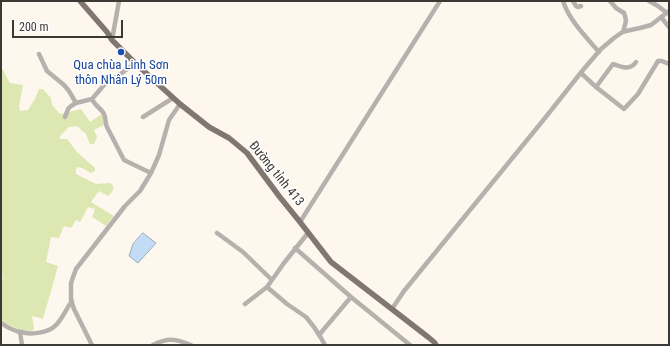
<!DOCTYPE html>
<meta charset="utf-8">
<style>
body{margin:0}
#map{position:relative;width:670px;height:346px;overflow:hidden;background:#fef7ed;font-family:"Roboto Condensed",sans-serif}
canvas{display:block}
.frame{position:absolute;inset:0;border:2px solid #3c3934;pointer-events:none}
.scale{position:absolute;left:12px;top:20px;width:111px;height:18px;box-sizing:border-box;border:2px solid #3c3934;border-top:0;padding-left:5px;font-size:12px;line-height:14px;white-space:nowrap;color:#3c3934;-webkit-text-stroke:3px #fff;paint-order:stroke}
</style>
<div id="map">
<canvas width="670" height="346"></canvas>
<div class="frame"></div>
<div class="scale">200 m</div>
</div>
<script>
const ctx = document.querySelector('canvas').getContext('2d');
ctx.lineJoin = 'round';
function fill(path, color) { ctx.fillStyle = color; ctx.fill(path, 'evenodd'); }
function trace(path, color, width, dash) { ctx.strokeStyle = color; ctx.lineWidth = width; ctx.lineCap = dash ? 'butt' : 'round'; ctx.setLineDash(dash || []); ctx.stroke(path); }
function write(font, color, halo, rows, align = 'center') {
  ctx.font = font + ' "Roboto Condensed",sans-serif'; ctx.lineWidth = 3; ctx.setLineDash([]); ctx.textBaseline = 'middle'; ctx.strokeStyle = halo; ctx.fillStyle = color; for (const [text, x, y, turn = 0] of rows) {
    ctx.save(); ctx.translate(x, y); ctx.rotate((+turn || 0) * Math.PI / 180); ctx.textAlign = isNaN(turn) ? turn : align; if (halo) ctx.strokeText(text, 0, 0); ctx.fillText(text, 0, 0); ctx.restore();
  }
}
fill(new Path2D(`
 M1,68l2,2 7,13 13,2 -4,22 1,4 8,-1 7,-11 4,-10h4l8,9 1,7 8,9 21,-5 9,13 12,-8 2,11 -10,5 3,7 -3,7h-4l-4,-10 -9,-8 -8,1 -9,9v3h7l10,13 18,16v3l-4,2 -9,-5 -5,-1 -1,3v4l20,10 14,-1 4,4 -2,5 -4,4 -9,-5 -8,11 23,14 -8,10 -14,-9 3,-8 -7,-2 -8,15 -4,-2 -5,8 -7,-2 -5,12 -8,-1 -5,25 12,4 -15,53 -11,-3 2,13 -2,2 -12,-1 -19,-9v-38l2,-6 -2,-2z`), '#dde7b2');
const water = new Path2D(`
 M143,233l13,10 -18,20 -9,-7 4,-12z`);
fill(water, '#c2dcf5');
trace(water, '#9aabbb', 1);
trace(new Path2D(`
 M563,1c6,19 23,36 36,51
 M573,1l3,5 2,1 3,-1
 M610,1l6,7 8,5 1,3 1,5 -3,11
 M649,1l9,5 9,7
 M661,17l8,10
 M112,40l7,-39
 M39,54l8,17 17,14 5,6 7,12
 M581,73l15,14 28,22 14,-15 20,-33h4l7,3
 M596,87l17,-23c8,3 17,7 23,-2
 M92,99c3,7 10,10 12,15 2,4 1,9 3,13l17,33 27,13
 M65,117l3,-8 3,-3 5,-3 16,-4 12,-14 7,-5 7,-4 17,-13
 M143,117l30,-19
 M300,222l140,-221
 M217,233l26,19 29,28
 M295,248l56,49 59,48
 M267,287l20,17 19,13 8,10 7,11 4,7
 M245,304l22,-17 17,-24 24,-30
 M392,309l12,-18 141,-173 38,-48 18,-21 13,-11 7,-5 5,-2 14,-3 11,-3 18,-14
 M1,323c6,4 13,8 20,9 10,3 28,1 35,-7 7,-7 10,-16 16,-24
 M20,332l2,13
 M319,335l32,-38
 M92,345l-18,-36 -3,-9v-17l5,-14 49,-63 15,-15 11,-18 8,-18 10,-35 11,-16
 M153,345c15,-8 23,-6 38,0`), '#b7b1ae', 4.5);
trace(new Path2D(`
 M80,1l27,31 5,8 23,23 45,41 29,23 20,11 18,15 32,43 21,26 31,40 97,75 6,5 2,3`), '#817671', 5.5);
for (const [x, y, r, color] of [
 [121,52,4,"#1a4fb4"]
]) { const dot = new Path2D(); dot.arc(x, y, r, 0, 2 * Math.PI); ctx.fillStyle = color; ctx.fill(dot); trace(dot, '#fff', 1.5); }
write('13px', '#164399', '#fff', [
 ["Qua chùa Linh Sơn",121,66],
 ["thôn Nhân Lý 50m",121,81]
]);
write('13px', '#3c3934', '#fff', [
 ["Đường tỉnh 413",276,174,51]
]);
</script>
